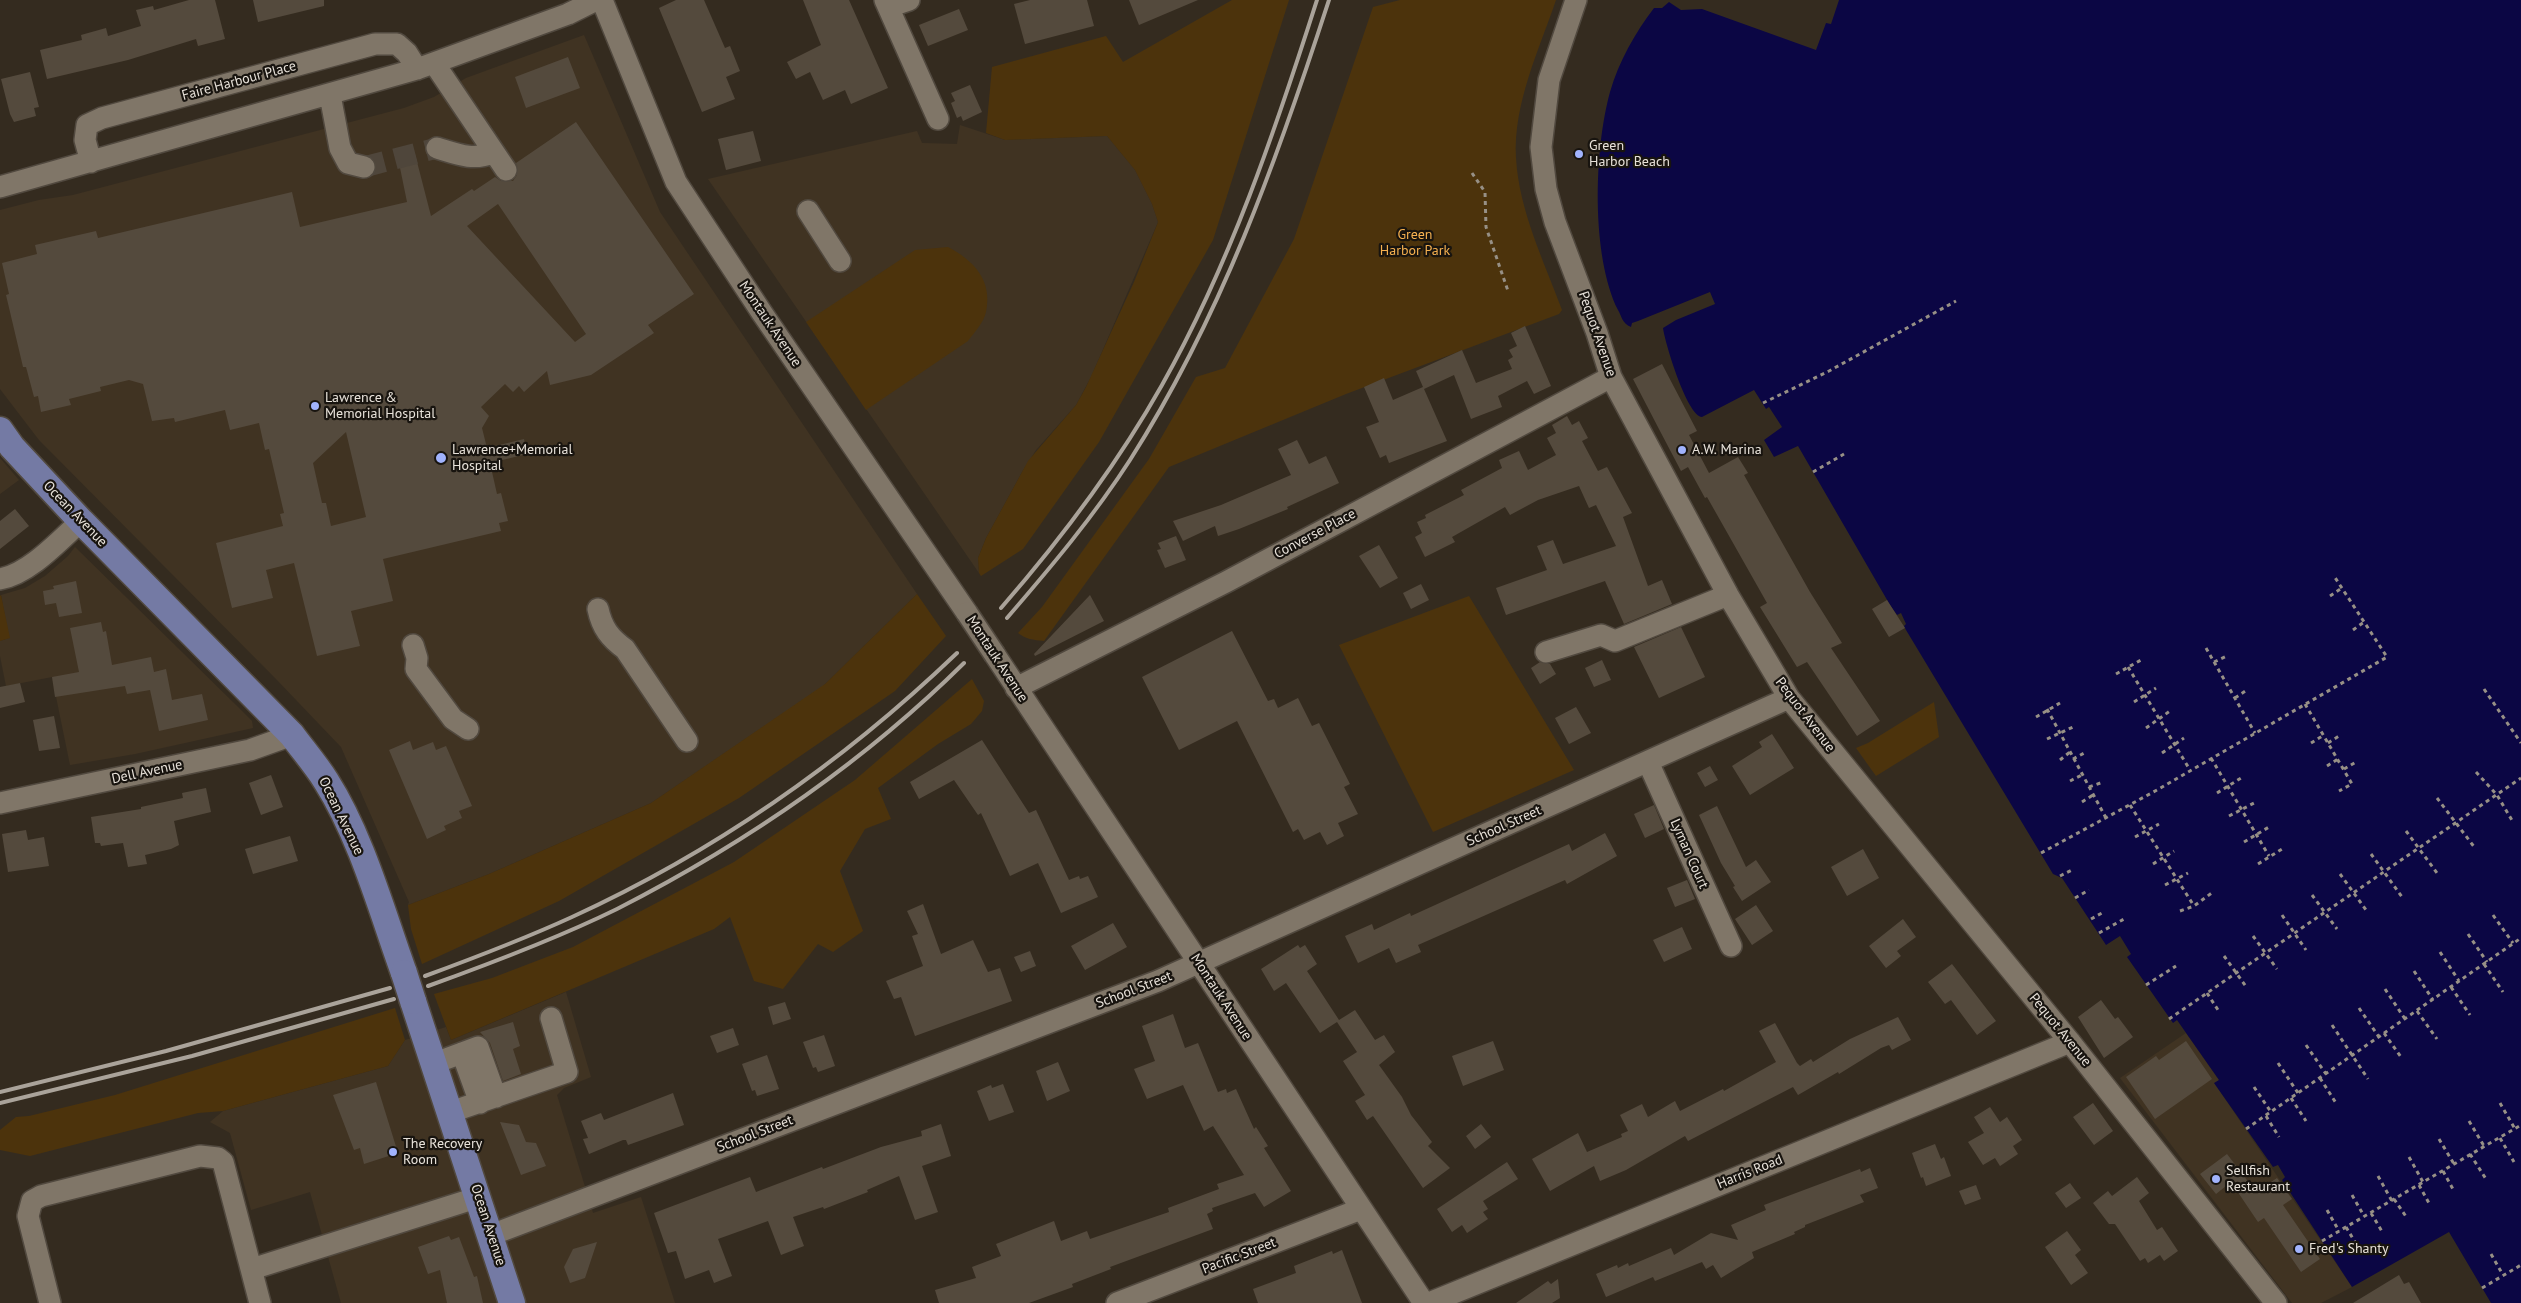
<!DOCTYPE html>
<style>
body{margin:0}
canvas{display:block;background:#342b1f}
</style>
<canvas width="2521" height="1303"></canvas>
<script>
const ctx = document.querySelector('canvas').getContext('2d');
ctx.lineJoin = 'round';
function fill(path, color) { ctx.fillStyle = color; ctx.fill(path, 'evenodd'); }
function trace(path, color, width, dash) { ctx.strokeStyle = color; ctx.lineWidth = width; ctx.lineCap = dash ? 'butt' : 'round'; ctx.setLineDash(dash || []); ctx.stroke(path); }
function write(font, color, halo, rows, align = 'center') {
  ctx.font = font + ' "PT Sans",sans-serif'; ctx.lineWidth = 4.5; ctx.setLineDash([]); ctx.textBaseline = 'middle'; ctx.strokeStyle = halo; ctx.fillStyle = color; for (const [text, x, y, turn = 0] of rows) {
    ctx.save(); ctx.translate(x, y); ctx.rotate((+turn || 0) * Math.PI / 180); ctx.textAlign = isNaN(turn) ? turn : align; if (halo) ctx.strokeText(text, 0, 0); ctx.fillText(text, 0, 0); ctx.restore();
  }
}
fill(new Path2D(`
 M584,35l76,177 257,382 -95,93 -171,116 -162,71 -81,31 1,-3 -68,-155 -64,-67 -238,-240 -39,-51v-179l39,-10 34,-5 331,-87 30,-11 32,-19z
 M960,125l45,15 102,-4 28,34 17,34 6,18 -67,155 -15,28 -40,45 -14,22 -36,66 -8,20 1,15 -271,-394 209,-48 5,12 35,1z
 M0,458l19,22 -19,14z
 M75,547l163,160 14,14 1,7 -118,26 -65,11 -18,-88 -46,9 -6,-30v-15l9,-3 -8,-43 24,-7 20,-12 23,-20z
 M566,992l25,85 -27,11 -7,7 36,118 48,-16 34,106h-334l-31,-111 -59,18 -21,-77 -20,-11 13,-11 165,-45 17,-26 41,-13 5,13z
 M2186,1033l33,47 -4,4 137,203 -31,16h-29l-172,-225z`), '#403322');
fill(new Path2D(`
 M1232,0h57l-76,240 -114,202 -76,107 -42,27 -2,-3 -1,-15 8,-20 42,-77 48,-56 10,-18 48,-105 24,-60 -6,-18 -17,-34 -28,-34 -102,4 -19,-7 6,-66 114,-31 17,26z
 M1400,0h156c-17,50 -43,104 -40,158 3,53 28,103 46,152l-3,4 -213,80 -177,73 -125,174c-11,-1 -18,-2 -26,-8l24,-26 107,-148 47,-82 29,-9 69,-129 79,-232z
 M948,247c25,13 45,33 38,65 -2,10 -12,21 -18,29l-102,69 -60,-88 109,-72z
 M917,594l29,42 -51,55 -156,107 -180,103 -137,63 -11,-35 -3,-24 81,-31 162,-71 174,-119z
 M1,595l9,43 -10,3v-45z
 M1469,596l105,174 -141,62 -94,-187z
 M972,679l12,22 -2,10 -11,13 -33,20 -60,44 13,31 -26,10 -25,42 23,60 -30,21 -15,-8 -35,45 -29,-8 -24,-64 -16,12 -263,111 -17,-46 58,-16 81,-31 161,-85 121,-82z
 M1934,702l5,35 -63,39 -20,-28 12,-5z
 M395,1008l10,32 -17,26 -165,45 -25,2 -168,43 -30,-6v-20l16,-13 13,-1 86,-21z`), '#4c330c');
fill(new Path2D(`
 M1839,0h682v1303h-30l-42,-71 -97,55 -70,-107 3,-3 -7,-12 -5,2 -59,-84 5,-3 -42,-60 -4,3 -46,-66 4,-3 -11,-18 -14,9 -44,-67 -9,-4 -147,-244 -2,-4 2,-2 -5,-11 -4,2 -7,-10 -92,-159 -24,11 -10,-17 18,-13 -13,-20 -3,2 -12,-19 -52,27c-15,-1 -37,-74 -39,-89l13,-8 39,-16 -5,-12 -72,29 -6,2 -1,4c-9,-4 -9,-10 -13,-17 -27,-55 -24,-160 -8,-218 9,-31 25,-59 44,-84h8l7,-6 12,8 21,-1 114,41 10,-27 5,1z`), '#0b0644');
fill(new Path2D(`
 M189,0h26l10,39 -27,7 -2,-7 -68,21 -81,19 -7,-29 42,-10 -1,-5 25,-7 2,8 33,-10 -5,-16 17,-4 1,4z
 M253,0h71v6l-66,16z
 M676,0h28l21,48 5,-2 10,25 -14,6 9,22 -33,13 -43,-104z
 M803,0h46l39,88 -37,16 -6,-14 -22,10 -13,-28 -14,7 -9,-17 34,-17z
 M1030,0h57l7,26 -69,18 -11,-40z
 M1129,0h69l-59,25z
 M959,9l9,21 -40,16 -9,-21z
 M568,57l12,31 -54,20 -11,-31z
 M30,72l9,35 -5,1 2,8 -22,6 -4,-8 -9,-35z
 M970,85l12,27 -19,9 -2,-5 -4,2 -6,-15 4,-2 -4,-8z
 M576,122l118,172 -46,31 6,8 -63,42 -41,10 -3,-14 -23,21 -5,-6 -6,6 -8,-8 -24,23 8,9 -7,12 5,20 37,-9 3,15 -37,9 7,31 4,-1 7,28 -9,2 2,8 -118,28 10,42 -42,10 9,35 -43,10 -23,-93 -28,7 7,28 -41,10 -16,-65 67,-17 -3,-12 4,-1 -15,-64 -4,1 -6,-27 -29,7 -5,-20 -50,12 -1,-4 -22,3 -9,-37 -14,-4 -29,7 1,4 -32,8 2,6 -30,7 -3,-16 -4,1 -8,-30h-3l-17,-72 3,-1 -7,-31 35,-9 -2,-9 61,-14 2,7 194,-46 8,35 107,-25 -9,-44 17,-4 16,62 41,-27 2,2 21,-14 6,4h12l4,-6 -1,-12zM498,204l88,130 -11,8 -108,-116zM346,432l20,85 -35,9 -5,-23h-4l-9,-40z
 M753,131l8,30 -35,9 -8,-31z
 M1525,326l26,60 -17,8 -7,-13 -29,15 4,11 -31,12 -17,-44 -30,14 23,52 -58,22 -3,-8 -6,3 -14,-31 13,-5 -15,-35 20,-9 9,22 30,-13 -7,-16 46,-21 14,33 36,-14 -4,-9 5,-3 -4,-7 8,-4 -6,-13z
 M1662,364l35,67 -8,4 20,38 29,-16 10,16 -4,2 66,117 32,51 -11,5 49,73 -23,15 -50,-74 -10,5 -37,-60 7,-4 -60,-106 -2,1 -17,-31 -7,4 -21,-40 -27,-52z
 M1567,416l5,9 7,-4 9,17 -6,3 16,30 9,-4 25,46 -9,4 25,69 14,-6 10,24 -48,20 -19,-43 -99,34 -10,-27 51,-18 -10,-24 16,-6 10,24 53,-18 -20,-41 -7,3 -10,-22 -41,14 -28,15 -5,-8 -53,30 3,5 -30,15 -10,-20 7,-4 -5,-11 9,-4 -1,-3 39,-20 -3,-5 41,-22 -3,-8 20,-9 9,19 28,-15 -9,-17 9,-5 -4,-8z
 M1297,440l12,24 17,-8 13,27 -52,24 1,2 -49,20 -21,7 -3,-10 -32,15 -10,-20 48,-16 70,-30 -13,-26z
 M15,509l14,17 -29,23v-28z
 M1176,536l10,24 -21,8 -8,-18 4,-1 -3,-6z
 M1379,545l19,33 -18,10 -21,-32z
 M76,581l6,32 -23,4 -3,-14 -11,2 -2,-14 11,-2 -1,-3z
 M1421,584l8,16 -18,9 -8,-16z
 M1090,595l14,26 -69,35 -1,-2z
 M1887,600l18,28 -16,9 -17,-28z
 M101,622l2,10 3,-1 6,34 39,-8 3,15 12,-3 6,31 30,-6 6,26 -49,11 -9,-41 -23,4 -2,-8 -70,11 -3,-20 27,-5 -9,-44z
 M1681,627l24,50 -46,21 -25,-51z
 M1232,631l36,70 6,-2 4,9 20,-10 14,28 7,-3 31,61 -6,3 14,27 -20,9 6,13 -17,9 -7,-13 -16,8 -6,-11 -5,3 -56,-111 -58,29 -37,-73z
 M1602,660l9,20 -17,7 -9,-19z
 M1540,662l10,2 6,10 -16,10 -9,-16z
 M20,683l5,19 -25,6v-21z
 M1576,707l15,26 -22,11 -14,-26z
 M54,716l6,32 -21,3 -6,-31z
 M1772,734l22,34 -44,27 -18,-29 30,-19 -3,-5z
 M982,740l47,73 7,-3 33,70 10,-4 1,3 8,-3 10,21 -37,16 -23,-50 -28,13 -29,-63 -3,2 -24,-35 -35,19 -9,-17z
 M410,741l3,9 20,-8 3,8 10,-4 26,60 -13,5 3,7 -18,8 2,4 -19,9 -38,-89z
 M1710,766l8,14 -13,7 -8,-14z
 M271,775l12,32 -22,8 -12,-32z
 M206,788l5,24 -37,9 5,24 -8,4 -26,6 2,9 -19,3 -5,-24 -22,3 -1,-3h-5l-4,-26 50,-8v-2l42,-9 -1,-5z
 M1654,805l10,24 -19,9 -11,-24z
 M1717,806l29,61 10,-7 15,22 -29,19 -9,-14 2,-1 -14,-23 -22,-48z
 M26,830l2,10 16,-3 5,29 -41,6 -6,-38z
 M1605,833l12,23 -50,28 -2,-4 -147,65 3,7 -25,11 -7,-15 -31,15 -13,-27 27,-12 2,6 36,-17 1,3 158,-72 3,7z
 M290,836l8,25 -45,13 -8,-25z
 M1863,849l16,29 -32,18 -16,-29z
 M1687,880l8,19 -20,8 -8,-19z
 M923,904l18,50 32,-14 15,32 12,-4 12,33 -97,35 -14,-39 -7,2 -8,-18 37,-15 -11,-30 6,-2 -11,-23z
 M1756,905l17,26 -21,14 -17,-26z
 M1903,919l13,18 -19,14 4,5 -15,12 -17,-22z
 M1113,923l14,24 -42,23 -14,-24z
 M1682,927l10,22 -28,13 -11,-22z
 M1298,945l2,3 5,-3 12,19 -10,7 32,49 16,-10 20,30 9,-5 11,17 -16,13 23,32 9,18 21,27 -4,4 22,22 -27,20 -50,-72 -6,4 -12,-19 10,-6 -22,-34 14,-9 -20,-30 -17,11 -34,-50 -12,8 -13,-22z
 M1030,951l6,15 -15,6 -7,-15z
 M1952,964l44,57 -19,14 -26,-35 -6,4 -17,-22z
 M2101,1000l14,19 3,-2 15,20 -29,21 -26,-41z
 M785,1002l6,17 -18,6 -5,-18z
 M1173,1014l12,34 13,-5 20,49 8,-3 1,4 9,-4 18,40 2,-2 12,19 -4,2 27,43 -27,16 -9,-14 -43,15 1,3 -6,3 6,15 -103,38 1,2 -39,15 1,3 -44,16h-90l-4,-13 41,-12 -4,-11 29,-11 -5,-12 58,-23 7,20 26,-10 3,8 79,-27 -1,-4 51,-19 -2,-5 27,-9 -31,-49 -9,5 -21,-46 -36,14 -13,-30 21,-8 -13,-35z
 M1898,1017l13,23 -19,10 -3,-5 -8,3 -42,26 -1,-2 -40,23 -5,-8 -105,54 -3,-5 -59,34 -26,11 -6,-15 -44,25 -18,-32 46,-26 9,19 35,-15 -1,-3 7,-3 -8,-16 22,-11 6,13 27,-16 5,10 43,-22 1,2 52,-29 -17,-31 16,-8 22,40 3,3 11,-7 2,3 37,-23z
 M513,1022l7,24 -7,3 8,25 -18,7 -13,-38 -10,-11z
 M733,1028l6,17 -22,8 -7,-17z
 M824,1035l11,31 -17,6 -2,-5 -3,1 -10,-26z
 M1493,1041l11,29 -41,16 -11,-30z
 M2186,1041l26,38 -57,40 -29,-42 30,-21 3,4z
 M767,1055l12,34 -22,7 -2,-6 -3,1 -10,-27z
 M1058,1062l12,29 -23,10 -11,-30z
 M376,1082l22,71 -34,11 -4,-16 -6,2 -21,-55z
 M1003,1084l11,28 -25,9 -12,-30 14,-6 1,3z
 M673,1093l11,32 -56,20 -2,-5h-3l-34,14 -6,-15 5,-1 -7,-17 20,-8 3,7z
 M2093,1103l20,28 -19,14 -21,-28z
 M1990,1107l10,15 7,-5 15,23 -9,6 5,8 -18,12 -5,-8 -12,7 -15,-23 16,-9 -10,-16z
 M500,1122l19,3 7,17 10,1 10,23 -25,9z
 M941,1124l10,32 -29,10 16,46 -23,8 -16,-44 -32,14 1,2 -44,17 -1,-2 -30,10 11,29 -23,9 -13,-34 -50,18 14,37 -18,7 -5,-13 -24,9 -9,-28 -8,2 -14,-40 96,-36 6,15 66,-25 1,2 58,-22 41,-11 -1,-5z
 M1481,1124l10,13 -16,12 -9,-13z
 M1935,1144l6,15 3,-2 7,19 -25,10 -3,-9 -2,1 -9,-25z
 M2227,1154l29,38 21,-14 15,21 -9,6 37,54 -19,13 -37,-54 -6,4 -27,-40 -15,12 -16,-20z
 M1507,1162l11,17 -35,22 5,8 -5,3 5,7 -21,14 -5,-8 -10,7 -15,-23z
 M1870,1168l8,20 -18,7 4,7 -59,23v2l-11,5 1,2 -43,18 2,6 -33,20 -8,-13 -7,4 -4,-7 -47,19 -2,-4 -47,20 -10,-23 21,-9 1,3 10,-5 1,3 42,-18 3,7 37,-22 27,7 -7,-15 35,-15 -2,-5 96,-36 1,3z
 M2137,1177l12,16 -10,8 18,29 5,-3 16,24 -14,10 -4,-6 -12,8 -3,-5 -5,3 -25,-37h-6l-16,-21 15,-12 4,5z
 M2070,1183l11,15 -15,10 -11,-15z
 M1976,1185l5,14 -16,6 -6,-14z
 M2067,1231l14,19 -6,5 13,18 -17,12 -26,-38z
 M449,1236l2,4 8,-3 15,40 3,-1 6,27h-36l-7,-33 -12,4 -10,-27z
 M597,1242l-12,36 -15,5 -6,-16 9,-18z
 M1342,1250l20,53h-104l-5,-14 43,-16 -2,-7 38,-15 1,3z
 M2399,1275l5,9 5,-2 12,21h-68z
 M1558,1279l2,19 -8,5h-36l32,-22 3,3z`), '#544a3d');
trace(new Path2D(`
 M364,167l73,-19`), '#4f463b', 21, [21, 11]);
const minor = new Path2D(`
 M602,0l74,182 86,131 205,300
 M885,0l53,119
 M1576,0l-27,80 -8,67 5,42 9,33 42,111 14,44 117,218 61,103 281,344 206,261
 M888,7l21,-7
 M434,63l72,107
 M330,95l10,53 8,15 16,4
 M437,148c20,6 36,13 55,5
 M91,162l-6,-22 2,-15 15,-7 273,-74h22l10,9 10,16
 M0,187l417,-118 151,-55 28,-14
 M808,211l32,50
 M0,579c29,-5 59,-38 81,-58
 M598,609c4,19 12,29 27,40l62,92
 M413,645l4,13 -1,11 37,50 15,10
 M1546,652l55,-17 14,6 113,-46
 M995,655l429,648
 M1016,688l210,-106 385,-205
 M1648,762l83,184
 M0,803l250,-53 42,-15
 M462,1053l18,50
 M435,1063l43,-16 18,50
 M451,1112l116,-40 -16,-54
 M491,1235l667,-254 631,-283
 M252,1269l227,-72
 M50,1303l-22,-87 4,-15 9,-5 159,-40 18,2 5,4 37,141
 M1117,1303l244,-94
 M1429,1303l641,-261`);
const major = new Path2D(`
 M0,430l12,17 69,74 211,214c11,15 24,30 34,46 35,55 56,131 78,192
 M413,1001l99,302`);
trace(minor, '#51493f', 24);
trace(major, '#51493f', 29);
trace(new Path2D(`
 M1472,173l13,19 1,35 22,64
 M1763,403l66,-32 127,-70
 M1813,472l31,-18
 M2330,596l12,-8
 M2353,630l11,-8
 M2206,648l49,85
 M2214,662l13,-6
 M2128,667l62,103
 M2116,674l25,-14
 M2484,689l37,54
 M2235,698l12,-8
 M2134,702l22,-14
 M2305,704l47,80 -13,7
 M2047,709l59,109
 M2036,717l24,-14
 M2146,728l24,-17
 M2047,739l26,-12
 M2311,743l13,-8
 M2328,743l11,-7
 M2162,753l22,-15
 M2211,758l58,98
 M2073,759l13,-7
 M2060,760l10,-8
 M2327,766l11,-7
 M2344,769l12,-7
 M2476,772l21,23 16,27
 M2070,781l12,-6
 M2089,787l14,-5
 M2217,793l24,-15
 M2437,798l38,50
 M2082,802l11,-7
 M2130,805l64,101
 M2229,816l27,-14
 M2406,831l31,42
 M2135,837l24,-13
 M2244,842l25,-15
 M2041,853l116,-63 230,-133 -53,-81
 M2371,854l31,43
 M2153,864l21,-13
 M2258,864l24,-15
 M2340,874l26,36
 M2060,876l14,-7
 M2165,885l23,-12
 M2312,895l25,34
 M2075,898l14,-8
 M2180,911l14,-5 19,-14
 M2282,915l24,35
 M2493,915l20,28
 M2091,919l11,-6
 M2099,933l25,-14
 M2468,934l19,28
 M2253,936l24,33
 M2440,952l19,29
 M2224,956l23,32
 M2484,964l19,28
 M2414,971l19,29
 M2146,985l30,-19
 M2451,987l19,28
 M2385,989l20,30
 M2207,993l11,17
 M2359,1008l20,29
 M2417,1011l20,28
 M2169,1019l352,-241
 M2332,1025l36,54
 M2384,1033l17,24
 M2306,1045l20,29
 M2278,1063l20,30
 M2320,1078l16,25
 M2254,1087l17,25
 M2291,1098l15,23
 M2500,1103l15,26
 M2266,1116l13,21
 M2469,1121l15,25
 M2246,1129l275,-191
 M2500,1138l14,24
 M2439,1139l15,25
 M2470,1154l16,25
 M2409,1157l14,25
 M2443,1171l11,20
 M2378,1176l14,25
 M2419,1185l11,20
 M2352,1195l12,21
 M2394,1199l13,19
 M2327,1210l12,21
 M2371,1213l12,20
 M2346,1227l12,20
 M2322,1241l199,-116
 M2491,1254l12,21
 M2482,1288l39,-23`), '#979086', 3, [4, 4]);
trace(minor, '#807668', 21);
trace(major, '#747aa4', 26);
trace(new Path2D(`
 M1001,608c61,-70 116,-143 161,-223 68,-121 113,-254 155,-385
 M1007,618c44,-51 87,-102 123,-158 91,-143 147,-300 199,-460
 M425,976c49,-18 99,-37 147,-59 144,-66 271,-155 385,-264
 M428,986c64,-23 128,-47 189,-77 127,-65 246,-146 347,-246
 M0,1092l166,-41 224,-63
 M0,1103l192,-47 202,-57`), '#aaa39a', 4);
const minorBridge = new Path2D(`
 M967,613l28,42`);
const majorBridge = new Path2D(`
 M404,973l9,28`);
trace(minorBridge, '#51493f', 24, []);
trace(majorBridge, '#51493f', 29, []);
trace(minorBridge, '#807668', 21);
trace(majorBridge, '#747aa4', 26);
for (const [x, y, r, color] of [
 [1579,154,5,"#a1b3fd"],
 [315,406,5,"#a1b3fd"],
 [1682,450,5,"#a1b3fd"],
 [441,458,6,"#a1b3fd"],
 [393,1152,5,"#a1b3fd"],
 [2216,1179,5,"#a1b3fd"],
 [2299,1249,5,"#a1b3fd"]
]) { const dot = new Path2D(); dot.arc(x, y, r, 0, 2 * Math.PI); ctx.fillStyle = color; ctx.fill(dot); trace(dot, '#18140f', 2); }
write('14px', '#e8e2da', '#18140f', [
 ["Faire Harbour Place",239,81,-15],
 ["Montauk Avenue",770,324,56],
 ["Pequot Avenue",1597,334,71],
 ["Ocean Avenue",75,514,46],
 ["Converse Place",1315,534,-28],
 ["Montauk Avenue",997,659,57],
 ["Pequot Avenue",1805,715,53],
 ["Dell Avenue",147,772,-12],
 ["Ocean Avenue",341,816,64],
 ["School Street",1504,826,-24],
 ["Lyman Court",1689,854,66],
 ["School Street",1134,990,-21],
 ["Montauk Avenue",1221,997,57],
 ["Pequot Avenue",2060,1030,51],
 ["School Street",755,1134,-21],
 ["Harris Road",1750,1172,-22],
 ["Ocean Avenue",488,1225,72],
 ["Pacific Street",1239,1256,-21]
]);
write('14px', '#e8e2da', '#18140f', [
 ["Green",1589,146],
 ["Harbor Beach",1589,162],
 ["Lawrence &",325,398],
 ["Memorial Hospital",325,414],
 ["Lawrence+Memorial",452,450],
 ["Hospital",452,466],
 ["A.W. Marina",1692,450],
 ["The Recovery",403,1144],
 ["Room",403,1160],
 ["Sellfish",2226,1171],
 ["Restaurant",2226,1187],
 ["Fred's Shanty",2309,1249]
], 'left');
write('14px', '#f6b150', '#18140f', [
 ["Green",1415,235],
 ["Harbor Park",1415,251]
]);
</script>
